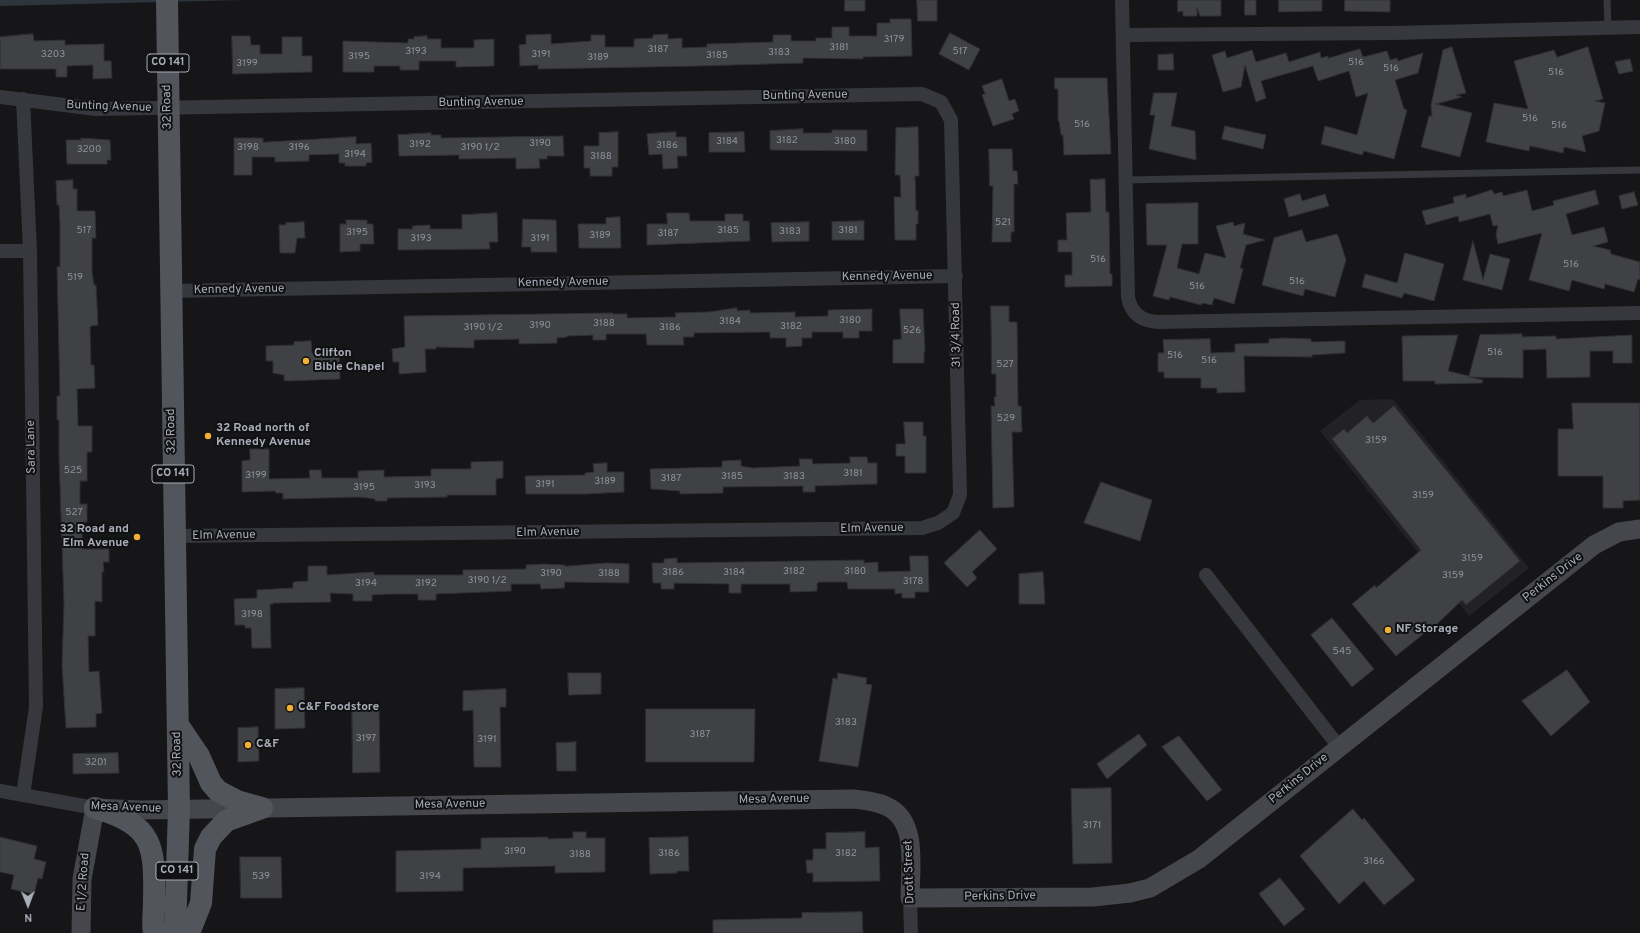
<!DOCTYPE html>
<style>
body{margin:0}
#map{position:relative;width:1640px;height:933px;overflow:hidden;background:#161618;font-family:Overpass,sans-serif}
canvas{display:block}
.north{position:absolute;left:8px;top:885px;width:40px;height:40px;-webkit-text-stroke:3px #111113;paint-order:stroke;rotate:179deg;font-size:11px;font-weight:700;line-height:16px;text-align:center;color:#a8adb8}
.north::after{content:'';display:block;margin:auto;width:14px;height:18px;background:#a8adb8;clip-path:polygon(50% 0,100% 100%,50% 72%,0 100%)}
</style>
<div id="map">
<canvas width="1640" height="933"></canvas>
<div class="north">N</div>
</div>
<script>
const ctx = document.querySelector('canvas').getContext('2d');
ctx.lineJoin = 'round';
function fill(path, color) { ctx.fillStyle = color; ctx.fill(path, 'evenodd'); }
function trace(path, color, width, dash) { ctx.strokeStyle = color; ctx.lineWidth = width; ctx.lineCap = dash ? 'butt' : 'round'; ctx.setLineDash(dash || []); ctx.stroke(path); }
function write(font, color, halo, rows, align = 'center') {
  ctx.font = font + ' Overpass,sans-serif'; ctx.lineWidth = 4; ctx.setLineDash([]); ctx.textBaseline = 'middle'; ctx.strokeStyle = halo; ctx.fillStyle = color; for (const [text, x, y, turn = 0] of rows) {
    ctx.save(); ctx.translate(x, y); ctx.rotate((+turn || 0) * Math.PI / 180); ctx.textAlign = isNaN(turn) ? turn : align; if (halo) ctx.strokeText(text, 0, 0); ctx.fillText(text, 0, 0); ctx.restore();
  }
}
fill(new Path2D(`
 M1393,399l136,169 -60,48 -149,-185 40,-31z`), '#222225');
fill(new Path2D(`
 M0,0h243l-243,6z`), '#2c353c');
const building = new Path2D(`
 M845,0h20v11h-20z
 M917,0h20v21h-19z
 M1178,0h43v16h-21l-3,-9v9h-14v-5l-5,1z
 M1245,0h11v15h-11z
 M1279,0h43v11l-43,1z
 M1345,0h45v12l-45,-1z
 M890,19h21l1,37 -49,1v2l-60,-1v5l-105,3 -160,3v-4l-18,1 -1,-21 7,-1v-9l25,-1v10l40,-3v-6h14v12h29v-8l19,-1v-3l15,-1v5l14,-1v10l25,-1v-3l66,-2v-7h18v6h25v-3h16v-11h17v9h28v-13h13z
 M950,33l30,16 -11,21 -30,-16z
 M33,34l1,7 31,-1v5l39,-1v17h7l1,17 -19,1v-14l-26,1v11h-11v-8h-56v-32z
 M232,36h18l1,9h9v9h22v-17h20v19h10v16l-79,2z
 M427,36v3h14v9h33v-8l20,-1v27l-38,1v-6h-37v9h-19v-4h-26v6h-31v-31l65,2v-4h6v-2z
 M1452,47l14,46 -10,2 6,2 -26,7 36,9 -12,44 -39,-10 8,-31h3l-1,-11 12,-55z
 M1588,47l15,52 -8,2 10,2 -6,28 -17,5 4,16 -22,-5 -1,6 -33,-7 -1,5 -43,-9 8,-39 34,6 -14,-48 40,-11 3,7z
 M1360,49l3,8 24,-6 3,9 7,-2 1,3 25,-8 -5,20 -23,7 9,29 3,1 -13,49 -30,-8 -2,4 -41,-11 4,-18 32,9 11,-42 -12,4 -7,-26 -31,10 -5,-15 -52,15 5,17 -10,4 -11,-37 -4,22 -18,5 -11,-37 13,-4 2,7 25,-8 4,12 30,-9 3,9 31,-10 1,6 7,-2v2z
 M1173,54l1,16h-16v-15z
 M1630,59l3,12 -14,3 -4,-12z
 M1055,78h52l4,76 -47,1 -1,-20h-2l-2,-14h-1v-32h-3z
 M1002,79l7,22 6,-2 4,12 -7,3 2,5 -21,7 -11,-31 3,-1 -3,-8z
 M1154,93h23l-6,33 24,5 1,29 -47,-11 6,-34h-5z
 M1225,126l41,9 -3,14 -41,-10z
 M918,127l1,49h-4l1,35 2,-1v14h-2v16h-21l-1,-43h7l-1,-22h-5l1,-47z
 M803,129v4h29v-3h35v21l-97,-1v-19z
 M618,132v35h-6v9h-22v-8h-6v-22h15v-13z
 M676,132v5h10l1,19h-10l1,12 -15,1 -1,-15 -13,1 -2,-21z
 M744,132l1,20h-36v-19z
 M431,133v2h10v3l122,-2 1,20h-17v3h-8l1,9 -24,1v-11l-57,1v-4l-60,1 -1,-21z
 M356,137v7l15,-1 1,19 -6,1v3h-21v-3h-6v-9l-30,1v6l-34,1v-5h-23v18h-18v-37h29v4z
 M81,138l29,2 1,20h-4v4h-40l-1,-24h15z
 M989,149h23l1,22h4l1,13h-4v48h-3v10h-19l1,-56h-3z
 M1105,179l1,33h3l1,62h2v12l-47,1v-12h7v-23h-14v-12h9l-1,-27 25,-1 -1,-32z
 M73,180v9h4v22h18l1,27h-4v34l2,13h2l2,40 -7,1 -1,1 1,38h3l1,23 -18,1 1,37h14v26h-5v29h-7v23h7v18h-5v27h27v13h-6l1,10h-2v30l-7,-1v35h-7l1,36 10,-1 3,42 -6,1v13l-30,1 -4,-63 2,-61 -5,-147v-37h-2v-24h3l-3,-129h3v-43l-1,-19h-2l-1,-24z
 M1492,190l2,4 8,-2 1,4 24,-6 5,21 22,-6 -1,-4 42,-11 4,14 -33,10 6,21 32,-8 4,15 -15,4 17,4 1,4 29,8v18l-2,-1 -4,13 -29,-8 -1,5 -32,-9 -3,11 -40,-11 13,-47 -44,11 -2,-10 2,-9 -5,1 -3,-12 -31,8 -1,-6 -32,9 -4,-14 32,-8 -1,-6 13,-3v4z
 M1634,192l4,13 -16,4 -3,-13z
 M1300,194l2,7 23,-7 4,12 -40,11 -5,-18z
 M1198,203v41h-16l-5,24 22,6 6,-21 21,5 -10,-32 17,-4 1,4 11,-3 -2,11 22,6 -19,5 -6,23 3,1 -9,35 -20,-6 -2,7 -10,-2 -1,2 -31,-8 -1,3 -16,-4 14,-51h-20l-1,-41z
 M497,213l1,29h-9l1,7 -92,1v-21h15l-1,-3 18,-1v4h32v-14z
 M667,213h22l1,8h35v-7h18v7h6l1,20 -103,4v-21h20z
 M620,217l1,31h-42l-1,-24h28v-6z
 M523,219l33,1 1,32h-26v-5h-9z
 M346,220h21v4h6l1,20h-14v7l-20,1v-28h6z
 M864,221v19h-32v-18z
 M304,222l1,16h-8l-2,15h-15l-1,-28h7v-2z
 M809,222v19l-37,1 -1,-19z
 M1302,230l4,12 31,-8 2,4 7,22 -11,37 -30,-8 -2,7 -41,-11 12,-47z
 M1473,241l10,39 7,-26 20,5 -8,31 -39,-10z
 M1405,253l39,11 -10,37 -30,-8 -2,5 -40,-11 3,-13 32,9z
 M991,306h18v16h8l1,84h3l1,26h-10l2,75 -21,1 -2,-102h4l-1,-9h2v-23h-4z
 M737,308v3l13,-1v3l45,-1v5l33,-1v-6l44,-1v22h-13v7h-16v-6h-31v6h-10v8l-16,1v-9h-16v-6l-76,1v4h-11l1,8h-37l-1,-11h-40v6h-13v-5l-26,1v1l-10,1v5l-38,1v-5l-45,1v8l-38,-1v2h-11l1,23 -27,2v-12h-6l-1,-13 13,-2 -1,-31 209,-3v1h14v4l49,-1 -1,-4 34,-1z
 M900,309h23l2,43h-1v11h-31v-23l8,-1z
 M1522,334v3l34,-1v3l76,-4v28h-19v-12h-23v26l-43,1 -1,-29 -23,1v28l-54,-1 14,3 -1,3 -47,1v-3h-32l-1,-45 56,-1 -10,36 21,5 11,-41z
 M1210,339l1,14 24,-1v-8l34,-1v-4l14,-1 28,1v3l34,-1v12l-33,2v2l-68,-1 1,36 -28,1v-5h-16v-10h-37v-6h-6v-19h6l-1,-13z
 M311,341l1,12 27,-1 1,27 -53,2 -3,-1v-5l-11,-2v-12h-7v-15l28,-1v-3z
 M1572,403h68v97l-17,1v7h-20v-32h-45v-47h15z
 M1394,406l126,155 -54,44 -4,-5 -28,27 -1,-1 -37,30 -44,-52 23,-19 1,3 45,-38 -89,-111 12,-10 3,4 20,-17 6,7z
 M904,422h19v14h3v37h-21v-17h-9v-12h9z
 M250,449h19v30l41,-1 -1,-8h12l1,8h36v-7l26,-1v7l47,-1v-7h40v-7l32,-1v17l-7,1v16h-49v2l-60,1v3h-12v-2l-16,-2 -76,2v-6h-7l-1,-2 -33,1v-31l8,-1z
 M850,457h17l1,6h9v21l-62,2v6h-12v-6l-80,1v6l-43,1v-3l-29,-2 -1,-20 72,-2v-6l19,-1v6l12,2 47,-2 -1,-7h13l1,5 37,-1z
 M607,463v9h17v20l-38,2h-60l-1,-18 60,-1v-2l9,-1 -1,-8z
 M1101,482l51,18 -12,41 -56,-18z
 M980,530l17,19 -25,23 5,6 -10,9 -23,-24z
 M910,556h18l1,36h-14v6h-13v-5l-7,1v-5h-47l-1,-7h-28l-2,2v7l-27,1v-8h-49v9h-12v-9l-55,-1v6h-13v-6h-8l-1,-20h12v-4l13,-1v5l187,-3v3l14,-1v10l32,-1z
 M607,563l22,1v19l-64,-1 -1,6 -23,1 -1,-5h-29v7l-75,3v6h-18v-6h-30l-16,1v6h-19v-7l-23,-1 1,9 -58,1v1h-3l1,44h-19l-1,-20h-6v-3h-10l-1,-26 23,-1v-8l36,-2v-6l15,-1v-15h19v9l47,-3v3h89v-5l63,-1v-4l18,-1 21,1v1z
 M1043,572l2,32h-26v-30z
 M1332,618l42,51 -22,18 -41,-52z
 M1567,670l23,32 -39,34 -29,-35z
 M568,673h33v21l-32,1z
 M838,673l29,5 -1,6 6,1 -14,82 -39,-6 14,-83 4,1z
 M304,688l1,40 -30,1v-40z
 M506,689v18h-6l1,60h-27l-1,-57 -10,1v-20z
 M352,705h27l1,67 -27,1z
 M646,709h109l-1,53h-108z
 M258,727l1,34 -21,1v-34z
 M1139,734l8,11 -40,34 -10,-15z
 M1179,736l43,54 -15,11 -45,-54z
 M576,742v29h-19l-1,-28z
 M118,753l1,20 -46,1v-20z
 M1111,788l1,75 -39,1 -2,-75z
 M1353,809l9,11 2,-2 51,62 -31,25 -20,-24 -25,23 -39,-48z
 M573,832h13v6h19v34l-50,1v-7l-92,2v23l-67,1v-41l85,-2v-11l67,-1v2l25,-1z
 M865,832v16l14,-1 1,34 -67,1v-9h-6l-1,-13h7v-11h13v-16z
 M0,837l37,9 -3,13 12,3 -4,17 -4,-1 -4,16 -23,-5 3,-14 -14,-3z
 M688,837l1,34h-12v2l-27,1 -1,-36z
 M240,857h41l1,41h-41z
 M1280,878l25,31 -21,17 -25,-32z
 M862,912l1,21h-150v-13l89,-2v-5z`);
fill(building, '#404145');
trace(building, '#303034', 1);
trace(new Path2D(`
 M1607,0l1,28
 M1125,180l515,-10`), '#37383d', 7);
trace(new Path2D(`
 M1122,0l6,297c3,17 14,24 30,25l482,-9
 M1123,35l270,-2 247,-6
 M0,97l96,12 826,-15 19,8 10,18 9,375 -7,18 -15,10 -16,5 -748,8
 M23,99l7,152 6,456 -13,88
 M0,251h30
 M170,291l786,-15
 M1206,575l133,172
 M0,791l95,17
 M910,898l1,35`), '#37383d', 14);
trace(new Path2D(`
 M81,933l1,-54 13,-71 45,2 712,-11c11,1 23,2 34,7 33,14 24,63 24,92l183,-1 37,-4 20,-5 49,-29 395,-314 25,-13 21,-3`), '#45474d', 19);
trace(new Path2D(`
 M167,0l12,809 -4,124
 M178,725l21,31 12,27 7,8 19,10 25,7
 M95,808c59,17 60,37 59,94 0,10 -2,22 0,31
 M189,933l12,-30 4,-54 6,-12 15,-16 36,-13`), '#53555c', 22);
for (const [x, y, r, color] of [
 [306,361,4,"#f2b134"],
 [208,436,4,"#f2b134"],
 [137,537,4,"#f2b134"],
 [1388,630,4,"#f2b134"],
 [290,708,4,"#f2b134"],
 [248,745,4,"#f2b134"]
]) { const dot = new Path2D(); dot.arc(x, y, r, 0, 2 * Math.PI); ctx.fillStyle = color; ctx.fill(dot); trace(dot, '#111113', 1.5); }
write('10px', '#8e929b', null, [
 ["3179",894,40],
 ["3181",839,48],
 ["3187",658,50],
 ["3193",416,52],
 ["517",960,52],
 ["3183",779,53],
 ["3203",53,55],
 ["3191",541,55],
 ["3185",717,56],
 ["3195",359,57],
 ["3189",598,58],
 ["516",1356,63],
 ["3199",247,64],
 ["516",1391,69],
 ["516",1556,73],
 ["516",1530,119],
 ["516",1082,125],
 ["516",1559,126],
 ["3182",787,141],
 ["3184",727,142],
 ["3180",845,142],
 ["3190",540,144],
 ["3192",420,145],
 ["3186",667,146],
 ["3198",248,148],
 ["3196",299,148],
 ["3190 1/2",480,148],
 ["3200",89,150],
 ["3194",355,155],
 ["3188",601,157],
 ["521",1003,223],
 ["517",84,231],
 ["3185",728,231],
 ["3181",848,231],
 ["3183",790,232],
 ["3195",357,233],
 ["3187",668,234],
 ["3189",600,236],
 ["3193",421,239],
 ["3191",540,239],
 ["516",1098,260],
 ["516",1571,265],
 ["519",75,278],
 ["516",1297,282],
 ["516",1197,287],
 ["3180",850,321],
 ["3184",730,322],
 ["3188",604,324],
 ["3190",540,326],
 ["3182",791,327],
 ["3190 1/2",483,328],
 ["3186",670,328],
 ["526",912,331],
 ["516",1495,353],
 ["516",1175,356],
 ["516",1209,361],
 ["527",1005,365],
 ["529",1006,419],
 ["3159",1376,441],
 ["525",73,471],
 ["3181",853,474],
 ["3199",256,476],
 ["3185",732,477],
 ["3183",794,477],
 ["3187",671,479],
 ["3189",605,482],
 ["3191",545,485],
 ["3193",425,486],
 ["3195",364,488],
 ["3159",1423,496],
 ["527",74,513],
 ["3159",1472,559],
 ["3182",794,572],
 ["3180",855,572],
 ["3186",673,573],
 ["3184",734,573],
 ["3190",551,574],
 ["3188",609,574],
 ["3159",1453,576],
 ["3190 1/2",487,581],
 ["3178",913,582],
 ["3194",366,584],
 ["3192",426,584],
 ["3198",252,615],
 ["545",1342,652],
 ["3183",846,723],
 ["3187",700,735],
 ["3197",366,739],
 ["3191",487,740],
 ["3201",96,763],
 ["3171",1092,826],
 ["3190",515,852],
 ["3186",669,854],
 ["3182",846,854],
 ["3188",580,855],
 ["3166",1374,862],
 ["539",261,877],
 ["3194",430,877]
]);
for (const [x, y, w] of [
 [168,63,42],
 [173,474,42],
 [177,871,42]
]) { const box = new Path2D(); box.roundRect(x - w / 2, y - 9, w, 18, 3); ctx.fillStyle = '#111113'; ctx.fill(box); trace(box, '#a8adb8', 1); }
write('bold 11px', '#a8adb8', null, [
 ["CO 141",168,63],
 ["CO 141",173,474],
 ["CO 141",177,871]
]);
write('12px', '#a8adb8', '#111113', [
 ["Bunting Avenue",805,96,-1],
 ["Bunting Avenue",481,103,-1],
 ["Bunting Avenue",109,107,2],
 ["32 Road",168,107,-91],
 ["Kennedy Avenue",887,277,-1],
 ["Kennedy Avenue",563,283,-1],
 ["Kennedy Avenue",239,290,-1],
 ["31 3/4 Road",957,335,-91],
 ["32 Road",172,431,-91],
 ["Sara Lane",32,447,-91],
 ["Elm Avenue",872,529,-1],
 ["Elm Avenue",548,533,-1],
 ["Elm Avenue",224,536,-1],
 ["Perkins Drive",1553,578,-38],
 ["32 Road",178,754,-91],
 ["Perkins Drive",1299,779,-39],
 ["Mesa Avenue",774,800,-1],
 ["Mesa Avenue",450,805,-1],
 ["Mesa Avenue",126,808,2],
 ["Drott Street",910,872,-92],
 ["E 1/2 Road",84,882,-86],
 ["Perkins Drive",1000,897,-1]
]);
write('bold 12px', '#a8adb8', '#111113', [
 ["Clifton",314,354],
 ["Bible Chapel",314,368],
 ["32 Road north of",216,429],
 ["Kennedy Avenue",216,443],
 ["32 Road and",129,530,"right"],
 ["Elm Avenue",129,544,"right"],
 ["NF Storage",1396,630],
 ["C&F Foodstore",298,708],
 ["C&F",256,745]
], 'left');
</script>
